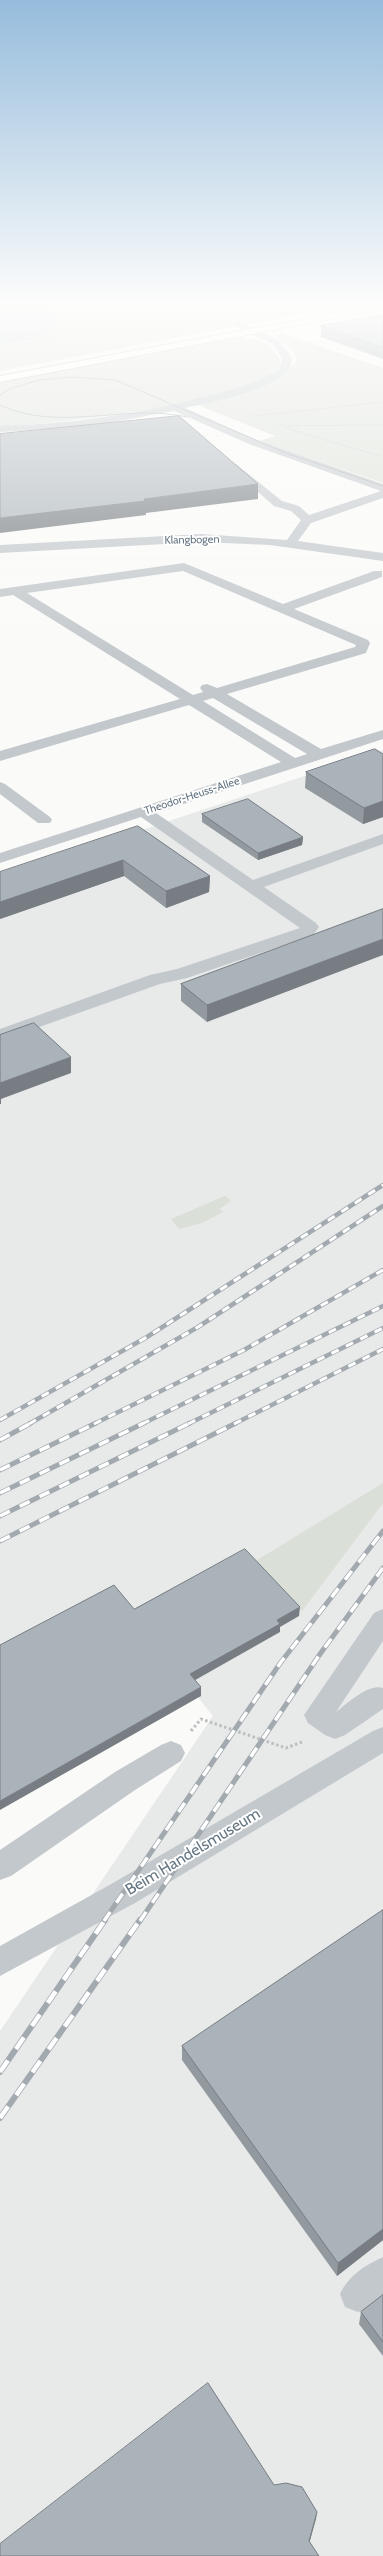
<!DOCTYPE html>
<style>
body{margin:0}
canvas{display:block;background:#fafaf8}
</style>
<canvas width="383" height="2556"></canvas>
<script>
const ctx = document.querySelector('canvas').getContext('2d');
ctx.lineJoin = 'round';
function fill(path, color) { ctx.fillStyle = color; ctx.fill(path, 'evenodd'); }
function trace(path, color, width, dash) { ctx.strokeStyle = color; ctx.lineWidth = width; ctx.lineCap = dash ? 'butt' : 'round'; ctx.setLineDash(dash || []); ctx.stroke(path); }
function write(font, color, halo, rows, align = 'center') {
  ctx.font = font + ' Cabin,sans-serif'; ctx.lineWidth = 4; ctx.setLineDash([]); ctx.textBaseline = 'middle'; ctx.strokeStyle = halo; ctx.fillStyle = color; for (const [text, x, y, turn = 0] of rows) {
    ctx.save(); ctx.translate(x, y); ctx.rotate((+turn || 0) * Math.PI / 180); ctx.textAlign = isNaN(turn) ? turn : align; if (halo) ctx.strokeText(text, 0, 0); ctx.fillText(text, 0, 0); ctx.restore();
  }
}
fill(new Path2D(`
 M383,750v1806h-383v-525l213,-315 -94,-117 -119,62v-784z`), '#e8e9e9');
fill(new Path2D(`
 M0,304h353l-353,67z
 M281,333l102,35v115l-124,-42 16,-5 -77,-31c35,-11 74,-16 99,-44l-4,-10 -17,-15z
 M235,337c22,0 40,5 46,27 -24,40 -231,60 -281,63v-45z
 M225,1196l6,5 -12,8 4,3 -21,11 -23,6 -8,-10z
 M383,1483v20l-81,108 -48,-49z`), '#dadfd7');
fill(new Path2D(`
 M0,304h69l-26,4 6,1 10,9c0,20 -43,24 -59,26z`), '#bbc7cb');
const major = new Path2D(`
 M383,304v5l-383,73v-6z`);
trace(major, '#b5babe', 2);
trace(new Path2D(`
 M146,304l42,17
 M123,333l7,-7c0,-8 -1,-15 -8,-20l10,-2
 M25,344l11,6
 M306,345l77,24
 M0,347c22,-2 61,-4 68,-30l-10,-8 25,-5
 M118,379l27,11
 M95,383l26,12
 M252,416l131,-14
 M276,426l107,-1
 M285,428l98,29`), '#bbbfc2', 1, [1, 1]);
trace(new Path2D(`
 M191,1731l10,-12 85,29 16,-6`), '#bbbfc2', 3, [2.5, 2.5]);
fill(new Path2D(`
 M240,322l39,18 13,18 -2,11c-17,22 -78,33 -105,39l72,32 126,44v14l-72,25 -13,18 85,12v8l-113,-16 -69,-3 -201,11v-8l201,-11 86,6 14,-20 -10,-9 -17,-5 -42,-37v-4l4,-1 46,37 17,5 10,9 72,-24 -132,-47 -75,-33 -89,16 -85,5v-6c70,-2 139,-12 207,-30 25,-6 52,-13 73,-28l2,-10 -9,-14 -36,-17 -2,-2z
 M184,563l99,41 91,-33h8v6l-88,32 74,31 2,3 -4,10 -139,41 94,55 62,-19v9l-227,74 97,67 130,-46v10l-119,43 52,36 3,4 -6,8 -126,43 -27,6 -160,57v-12l150,-54 27,-6 123,-41 -159,-111 -141,46v-10l281,-91 -92,-57 -189,56v-10l180,-52 -167,-104 -13,2v-8zM183,571l173,74 -1,2 -138,41 -10,-4 -5,1 -2,3 3,4 -10,3 -166,-102zM213,698l94,56 -12,4 -92,-57z
 M0,782l5,2 45,33 2,3 -2,3h-12l-38,-29z
 M383,1609v32l-47,71c11,-8 32,-29 47,-24v21l-38,26 -10,4 -10,-4 -17,-12 -4,-8 70,-102z
 M383,1727v26l-248,150 -135,73v-30l113,-63 260,-152z
 M171,1741l10,4 4,8 -4,8 -46,29 -124,86 -11,4v-30l115,-78 46,-27z
 M383,2257v40l-12,10 -13,5 -13,-5 -5,-13c8,-18 25,-29 43,-37z`), '#c3c8cc');
fill(major, '#fff');
trace(new Path2D(`
 M0,395l12,-7 28,-8 31,-3 44,3 171,73 97,33
 M0,405c59,28 123,-2 188,12`), '#a2aab0', 1);
const railFar2 = new Path2D(`
 M0,1420l147,-83 236,-152
 M29,1424l169,-97 185,-121
 M94,1424l150,-74 139,-80
 M142,1424l241,-118
 M188,1424l195,-96
 M234,1424l149,-75`);
const railFar1 = new Path2D(`
 M0,1440l31,-17
 M0,1470l96,-47
 M0,1493l144,-70
 M0,1516l190,-93
 M0,1541l236,-118
 M104,1921l177,-259 102,-131
 M140,1921l180,-267 63,-86`);
const rail = new Path2D(`
 M0,2072l105,-152
 M0,2118l140,-198`);
trace(railFar2, '#a2aab0', 4.5);
trace(railFar1, '#a2aab0', 5);
trace(rail, '#a2aab0', 6);
trace(railFar2, '#fff', 3, [8]);
trace(railFar1, '#fff', 3.5, [11]);
trace(rail, '#fff', 4.5, [14]);
fill(new Path2D(`
 M383,315v44l-62,-22v-11z
 M383,754v63l-20,7 -58,-36 1,-16z
 M202,814l101,23 -1,8 -44,15 -56,-38z
 M138,826l72,50 -1,16 -43,16 -42,-32 -124,43z
 M383,909l-176,113 -26,-21v-17z
 M383,1910v330l-46,36 -155,-216v-14z
 M383,2295v61l-24,-32 2,-12z`), '#929a9f');
fill(new Path2D(`
 M258,484v15l-112,14v2l-146,18v-15z
 M383,801v16l-20,7 1,-16z
 M303,837l-1,8 -44,15v-7z
 M123,860l1,16 -124,43v-17z
 M210,876l-1,16 -43,16v-17z
 M383,939v16l-176,67v-17z
 M71,1057v16l-70,26v5h-1v-21z
 M300,1607l-1,9 -19,11v5l-90,51v-9l87,-54z
 M201,1687v9l-201,114v-9z
 M383,2229v11l-46,36 1,-13z
 M317,2512l-1,7 -8,29 1,-7z`), '#777d82');
const building = new Path2D(`
 M383,315v33l-62,-22z
 M179,416l79,68 -114,15 1,2 -145,17v-84z
 M375,749l8,5v47l-19,7 -58,-36z
 M248,799l55,38 -45,16 -56,-39z
 M138,826l72,50 -44,15 -43,-31 -123,42v-30z
 M383,909v30l-176,66 -26,-21z
 M34,1023l37,34 -71,26v-48z
 M245,1549l55,58 -23,13 3,4 -90,50 11,13 -201,114v-156l114,-60 20,24z
 M383,1910v319l-45,34 -156,-217z
 M383,2295v47l-22,-30z
 M208,2383l66,102 12,-2 16,4 15,25 -8,29 10,15h-319v-12z`);
fill(building, '#aab3b9');
trace(building, '#777d82', 1);
const sky = ctx.createLinearGradient(0, 0, 0, 662);
sky.addColorStop(0, '#96bcdc');
sky.addColorStop(0.46, '#fdfdfc');
sky.addColorStop(1, '#fdfdfc00');
ctx.fillStyle = sky;
ctx.fillRect(0, 0, 383, 662);
write('11px', '#657683', '#fff', [
 ["Klangbogen",192,540,-1],
 ["Theodor-Heuss-Allee",192,796,-18]
]);
write('16px', '#657683', '#fff', [
 ["Beim Handelsmuseum",193,1852,-31]
]);
</script>
